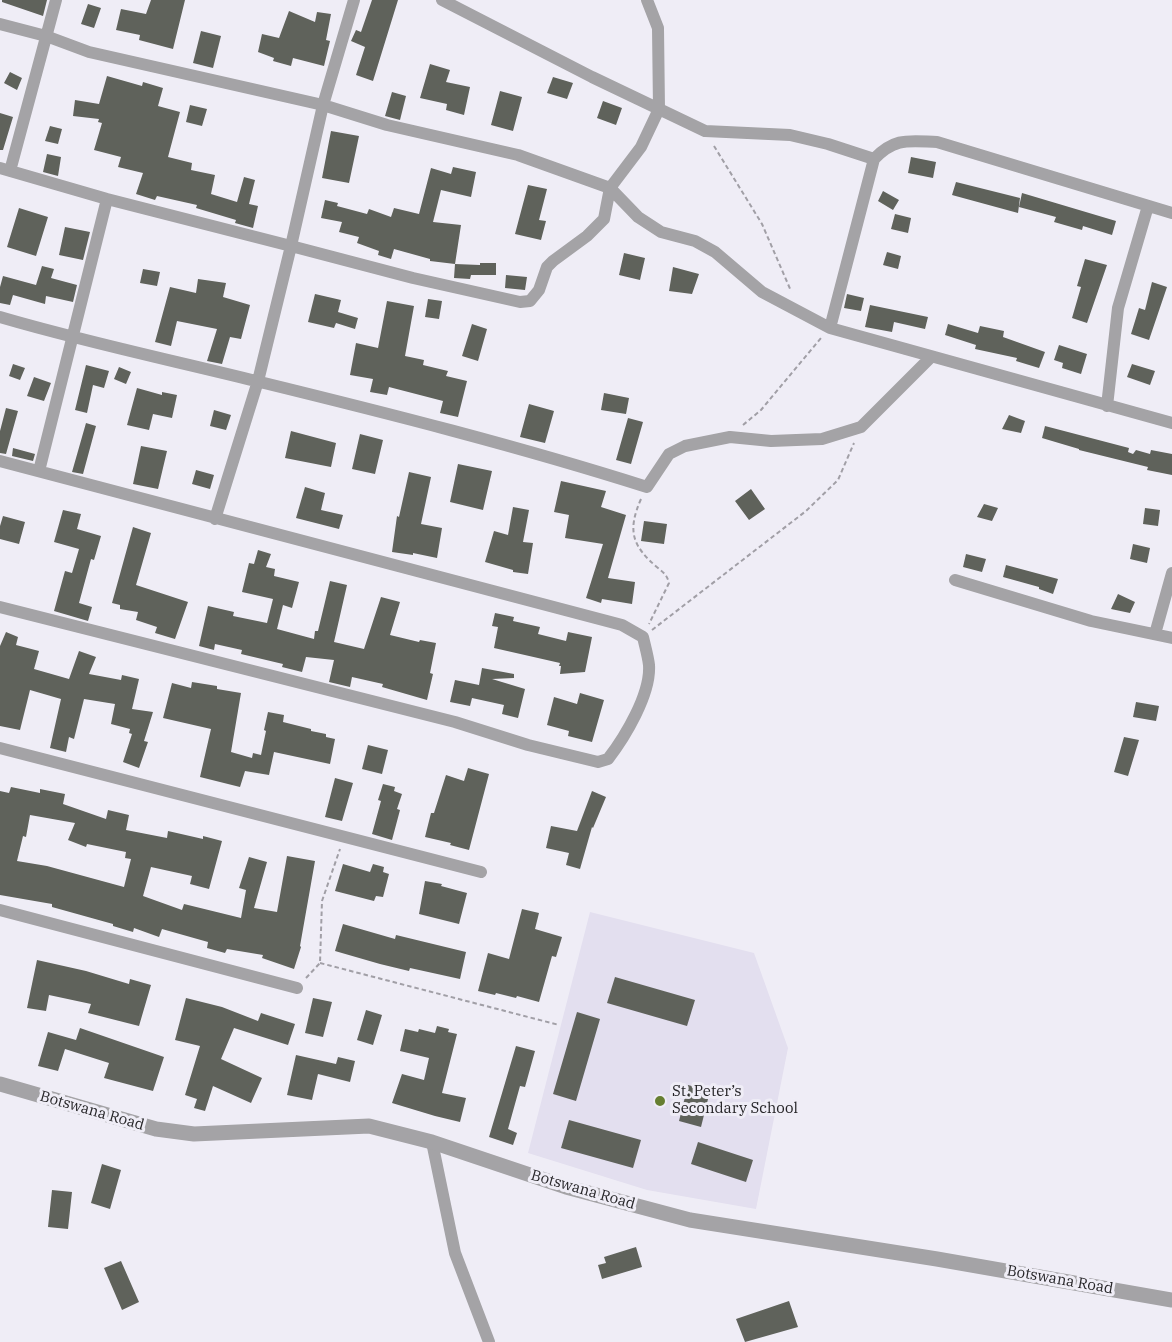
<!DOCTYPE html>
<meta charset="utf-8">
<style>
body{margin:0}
canvas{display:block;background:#efedf6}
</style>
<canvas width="1172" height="1342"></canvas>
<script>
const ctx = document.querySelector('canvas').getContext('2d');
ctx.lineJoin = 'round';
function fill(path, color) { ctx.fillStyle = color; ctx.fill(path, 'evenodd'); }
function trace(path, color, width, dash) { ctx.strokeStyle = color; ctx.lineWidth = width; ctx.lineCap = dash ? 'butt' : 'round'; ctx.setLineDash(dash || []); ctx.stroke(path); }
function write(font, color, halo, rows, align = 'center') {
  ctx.font = font + ' "IBM Plex Serif",serif'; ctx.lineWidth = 6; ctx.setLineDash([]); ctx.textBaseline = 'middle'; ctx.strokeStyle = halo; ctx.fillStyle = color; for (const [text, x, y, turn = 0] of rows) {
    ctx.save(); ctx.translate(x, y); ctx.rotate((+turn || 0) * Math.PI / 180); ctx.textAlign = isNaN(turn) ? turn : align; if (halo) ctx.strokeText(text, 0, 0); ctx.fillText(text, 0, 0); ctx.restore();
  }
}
fill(new Path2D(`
 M590,912l164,41 34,95 -32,161 -109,-19 -119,-37z`), '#e3dfef');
fill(new Path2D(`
 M2,0h45l-4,16 -41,-14z
 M151,0h34l-12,49 -34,-9 1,-5 -24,-5 5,-21 25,5z
 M372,0h26l-25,81 -17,-6 9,-28 -14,-6 5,-11 5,2z
 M88,4l13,4 -7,20 -13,-4z
 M289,11l26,11 2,-10 14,2 -5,26 4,1 -6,25 -31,-8 -2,8 -18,-5 1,-3 -16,-6 4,-18 17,4z
 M201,31l20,5 -8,32 -20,-5z
 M430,64l20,6 -4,12 24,5 -6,28 -18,-5 1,-6 -27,-6z
 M10,72l12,6 -5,12 -13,-7z
 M107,76l35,10 1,-4 20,6 -5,18 22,6 -12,45 24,6 -1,7 24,5 -4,19 26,8 7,-25 11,3 -6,24 9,2 -5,22 -18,-5 1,-3 -40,-12 1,-3 -40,-9 -2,4 -19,-6 7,-21 -25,-6 3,-10 -27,-7 8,-27 -4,-1 1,-3 -26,-3 2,-16 24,4z
 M553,77l20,6 -6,16 -20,-6z
 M500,91l22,6 -9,34 -22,-6z
 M392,92l14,4 -6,24 -15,-4z
 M603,101l19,7 -6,17 -19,-7z
 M190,105l17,4 -5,17 -16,-4z
 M0,113l13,4 -10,33h-3z
 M50,126l12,3 -4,15 -13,-3z
 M331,131l28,5 -10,47 -27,-5z
 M47,154l14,3 -3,19 -15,-4z
 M911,157l25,5 -3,16 -25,-5z
 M453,167l23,5 -5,25 -30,-7 -8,32 28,3 -6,39 -25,-3v-2l-36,-10 -3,10 -13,-4 1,-4 -22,-8 2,-6 -20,-5 3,-10 -21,-4 4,-18 13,3 -1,3 30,8 2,-5 22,8 3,-9 25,6 12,-46 20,6z
 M956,182l64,16 -2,15 -66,-18z
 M528,185l19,4 -8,31 7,1 -5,19 -26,-6z
 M883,191l16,9 -6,10 -15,-9z
 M1022,193l94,28 -4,14 -29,-9 -1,4 -28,-8 2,-5 -37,-10z
 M19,208l29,9 -12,39 -29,-9z
 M895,214l16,4 -3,15 -17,-4z
 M65,227l25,5 -7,28 -24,-5z
 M887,252l14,4 -3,13 -15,-4z
 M624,253l21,5 -5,22 -21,-5z
 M1085,259l22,6 -20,58 -15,-5 9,-31 -4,-1z
 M480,263h16v12h-25l-1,4 -16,-1 1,-14 25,1z
 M42,266l12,3 -3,9 26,7 -4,17 -27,-6 -1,8 -32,-9 -3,10 -10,-2v-16l3,-11 33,9z
 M673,267l26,7 -7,20 -23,-3z
 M143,269l17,3 -3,14 -17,-3z
 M506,275l21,2 -2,13 -20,-2z
 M198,279l28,4 -3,14 27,8 -9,34 -11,-2 -8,27 -15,-3 10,-32 -40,-8 -6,25 -16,-4 15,-55 26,6z
 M1152,282l15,5 -18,53 -18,-6 8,-26 6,2z
 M315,294l26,6 -3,12 20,6 -3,11 -19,-6 -2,5 -26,-6z
 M847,294l17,4 -3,13 -17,-3z
 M428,299l14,2 -3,18 -14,-2z
 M387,301l27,5 -9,50 19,4 -1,5 25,6 -2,5 21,5 -9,36 -18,-4 3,-12 -54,-14 -2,8 -17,-3 3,-13 -23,-4 6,-32 22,5z
 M870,305l58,12 -3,12 -31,-7 -2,10 -27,-5z
 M472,324l15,5 -9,32 -16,-5z
 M948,324l30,9 2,-7 24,5 -1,6 42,15 -6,16 -23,-7 1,-3 -42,-9 1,-4 -31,-10z
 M1059,345l28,9 -6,20 -19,-6 1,-5 -9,-3z
 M13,364l12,4 -5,12 -11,-4z
 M1132,364l23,7 -5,14 -23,-8z
 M86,365l23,6 -5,17 -11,-3 -6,28 -12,-3z
 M119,367l12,5 -5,12 -12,-5z
 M34,377l17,6 -7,18 -17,-5z
 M137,388l25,7v-3l15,3 -5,23 -19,-4 -4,16 -22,-5z
 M604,393l25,5 -3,16 -25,-4z
 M529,404l25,7 -9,32 -25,-6z
 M6,408l12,3 -12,43 -6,-1v-22z
 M214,410l17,5 -5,15 -16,-4z
 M1009,415l16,6 -4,12 -19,-4z
 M628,418l15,4 -12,42 -15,-4z
 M86,423l10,3 -13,48 -11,-2z
 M1045,426l84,22 -1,4 5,2 3,-4 14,4 1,-4 21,4v21l-25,-5 1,-3 -69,-17v-1l-37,-11z
 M291,431l45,12 -5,24 -46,-9z
 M360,434l23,6 -8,34 -23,-5z
 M141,446l26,5 -9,38 -25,-5z
 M13,448l22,6 -2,7 -21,-5z
 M458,464l34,7 -9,39 -33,-8z
 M196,470l18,5 -4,14 -18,-5z
 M409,472l22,5 -10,47 21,4 -5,30 -24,-5v2l-21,-3 5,-36 2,1z
 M561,481l45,10 -5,16 25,8 -18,63 27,4 -3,22 -30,-5 -1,4 -15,-5 17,-54 -38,-6 4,-23 -15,-3z
 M305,487l20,6 -4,17 22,5 -4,14 -43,-11z
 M751,489l14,20 -16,11 -14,-19z
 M984,504l14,4 -6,13 -15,-4z
 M513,507l16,3 -6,32 10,1 -5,31 -15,-2v-2l-28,-8 9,-31 14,4z
 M1145,508l15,2 -2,16 -15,-2z
 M63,510l18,4 -4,15 24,7 -7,24 -3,-1 -12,44 13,4 -4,14 -34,-10 11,-40 7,2 7,-24 -25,-7z
 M3,516l22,6 -6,22 -19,-5v-13z
 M644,521l23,3 -3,20 -23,-3z
 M133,527l18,6 -15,52 52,17 -13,37 -20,-6 2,-6 -21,-7 2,-8 -18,-3v-4l-8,-2z
 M1133,544l17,4 -3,15 -17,-4z
 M258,550l13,4 -5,13 9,2 -1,7 25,6 -7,26 -9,-3 -6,24 37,10 1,-8h3l12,-50 17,4 -13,57 30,7 17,-52 19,5 -10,33 29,7 1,-2 16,3 -6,30 3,1 -6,26 -45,-13 1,-3 -31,-7 -2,10 -21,-5 5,-22 -28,-3 -4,15 -20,-5 1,-3 -42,-10 1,-4 -27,-6 -1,6 -15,-4 9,-40 26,6 -1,4 34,7 6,-24 -31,-7 7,-29 5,1z
 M966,554l20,5 -4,13 -19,-5z
 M1006,565l52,14 -5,15 -14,-5v-2l-36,-10z
 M1118,594l17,8 -5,11 -19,-4z
 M495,613l19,4 -1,4 27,6 -2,7 28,7 2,-9 24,5 -7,35 -25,2 1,-8h-2l1,-3 -66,-15 4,-21 -6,-1z
 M6,632l12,5 -2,8 23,6 -5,18 35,10 10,-28 17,6 -7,17 32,6 1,-5 17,4 -7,30 21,3 -9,29 4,1 -9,26 -16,-6 9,-28 -3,-1 1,-4 -19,-5 4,-20 -31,-5 -10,40 -5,-2 -3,15 -16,-4 11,-49 -31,-9 -10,40 -20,-4v-80z
 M482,668l32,6v4l-22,1 33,10 -7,29 -16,-4 2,-9 -32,-7 -2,8 -20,-4 5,-22 24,5z
 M192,682l25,4v3l24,4 -10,59 21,6 1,-5 8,2 5,-24 -2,-1 4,-18 16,3 -1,7 28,7v2l15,3v3l9,2 -5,25 -56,-12 -5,23 -24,-4 -5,16 -40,-10 11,-48 -48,-11 9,-35 19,5z
 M580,693l24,7 -12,42 -24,-6 1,-5 -22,-6 7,-28 23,7z
 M1136,702l23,4 -3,15 -23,-4z
 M1124,737l15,3 -11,36 -14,-4z
 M368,745l20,5 -6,24 -20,-5z
 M468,768l21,6 -20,76 -19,-5 1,-2 -26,-6 6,-24h3l12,-38 18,6z
 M335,778l18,5 -11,38 -17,-4z
 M383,784l12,3 -1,4 8,3 -5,15 3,1 -8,30 -20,-6 9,-33 -3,-1z
 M11,787l29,6v-4l25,5 -2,10 43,15 2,-9 21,5 -3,15 41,8 1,-7 35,8v-3l19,5 -13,48 -19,-5 2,-8 -41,-9 -8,29 39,14 2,-6 57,14 5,-28 -7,-2 10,-31 18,5 -13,46 23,4 10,-56 28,5 -15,85 1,1 -7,22 -32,-11 1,-3 -36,-6 -2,4 -18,-5 1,-6 -46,-13 -3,8 -25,-9 -1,4 -20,-6v-2l-61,-17v-3l-52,-9v-104l9,2zM30,815l45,8 -7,17 18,7 1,-3 39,8 -1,6 6,1 -7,28 -77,-21 -30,-5 6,-25 3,1z
 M592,791l14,6 -13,31 -1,-1 -12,42 -14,-4 3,-12 -23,-5 5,-22 26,5z
 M343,864l27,8 3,-8 11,3 -1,5 6,2 -6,23 -7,-1 -2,5 -39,-10z
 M425,881l17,3 -1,2 26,7 -8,31 -40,-10z
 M522,909l17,4 -4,16 27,8 -6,20 -4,-1 -13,46 -22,-6 -1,2 -20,-5 -1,2 -17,-4 10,-38 21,6z
 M343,924l52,15 1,-4 70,17 -6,27 -50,-11 -1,3 -29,-7 -45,-13z
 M37,960l49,11 43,13 1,-5 21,6 -12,41 -51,-13 3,-9 -42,-9 -3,16 -19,-3z
 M615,977l80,23 -8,26 -80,-23z
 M186,998l36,9 36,14 3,-8 34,11 -7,21 -54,-17 -13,31 41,19 -11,25 -38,-17 -8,25 -11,-3 3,-9 -12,-4 15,-49 -25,-6z
 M313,998l19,4 -9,35 -18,-4z
 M366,1010l16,5 -9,30 -16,-5z
 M577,1012l23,7 -24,82 -23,-7z
 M437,1026l12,3 -1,3 9,2 -15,59 24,5 -6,24 -25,-6 -43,-13 10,-29 22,6 5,-22 -29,-7 5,-22 13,3 1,-3 16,4z
 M80,1028l84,29 -11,34 -49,-13 5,-15 -44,-14 -7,22 -20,-5 10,-34 28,8z
 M516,1046l19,5 -10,36 -5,-1 -12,43 9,4 -4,12 -24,-8z
 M296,1055l40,9 2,-7 17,4 -5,21 -32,-8 -6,26 -25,-5z
 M688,1085l22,6 -9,36 -22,-6z
 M569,1120l72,20 -8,28 -72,-20z
 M698,1142l55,18 -7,22 -55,-18z
 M102,1164l19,6 -11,39 -19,-6z
 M52,1190l20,2 -4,37 -20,-2z
 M636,1247l6,20 -40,12 -4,-14 8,-2 -2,-6z
 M121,1261l18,41 -17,8 -18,-42z
 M789,1301l9,26 -53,15 -9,-23z`), '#5f625b');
trace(new Path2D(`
 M714,146l48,78 29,67
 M743,425l18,-15 60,-72
 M641,499c-14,32 -9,47 17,69 6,5 9,7 11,15l-20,41
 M652,630l154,-119 32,-31 16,-37
 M320,963l239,62
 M306,978l14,-15 2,-62 18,-52`), '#a19fa6', 2, [4.5, 3]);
trace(new Path2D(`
 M354,0l-31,105 -32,141 122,32 107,24 10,-1 9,-11 8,-23 6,-6 34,-25 17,-17 6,-31 31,-41 18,-38 -1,-81 -11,-28
 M442,0l150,77 113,54 85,4 38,9 46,15c21,-22 35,-18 63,-17l235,71
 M0,24l46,12 43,16 234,53 64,20 131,30 92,33 28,29 23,15 34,9 20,11 47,40 68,36 342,95
 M0,168l107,31 184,47 -33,135 -43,138
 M10,171l46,-171
 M0,317c85,25 171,43 256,64 131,32 262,65 391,106l22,-33 16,-8 45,-9 41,4 51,-2 39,-12 70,-70
 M830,328l44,-169
 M1107,406l11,-98 30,-102
 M0,461l622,164 21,12c2,9 5,19 6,28 2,29 -24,72 -41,94l-10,3 -70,-17 -73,-23 -455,-115
 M39,471l68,-272
 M955,580l136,41 81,17
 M1155,634l17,-61
 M0,748l481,124
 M0,910l297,78
 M432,1142l23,111 34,89`), '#a4a3a6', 12);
trace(new Path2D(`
 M0,1084l156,45 38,5 175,-8 63,16 134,45 124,33 247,39 235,41`), '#a4a3a6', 15);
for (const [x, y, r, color] of [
 [660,1101,6,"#667e31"]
]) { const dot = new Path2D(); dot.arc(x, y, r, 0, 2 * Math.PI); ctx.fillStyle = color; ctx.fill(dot); trace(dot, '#efedf6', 2); }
write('15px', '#252427', '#efedf6', [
 ["St. Peter’s",672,1092],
 ["Secondary School",672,1109]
], 'left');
write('15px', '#252427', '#efedf6', [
 ["Botswana Road",92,1111,16],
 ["Botswana Road",583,1190,16],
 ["Botswana Road",1060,1280,10]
]);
</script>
